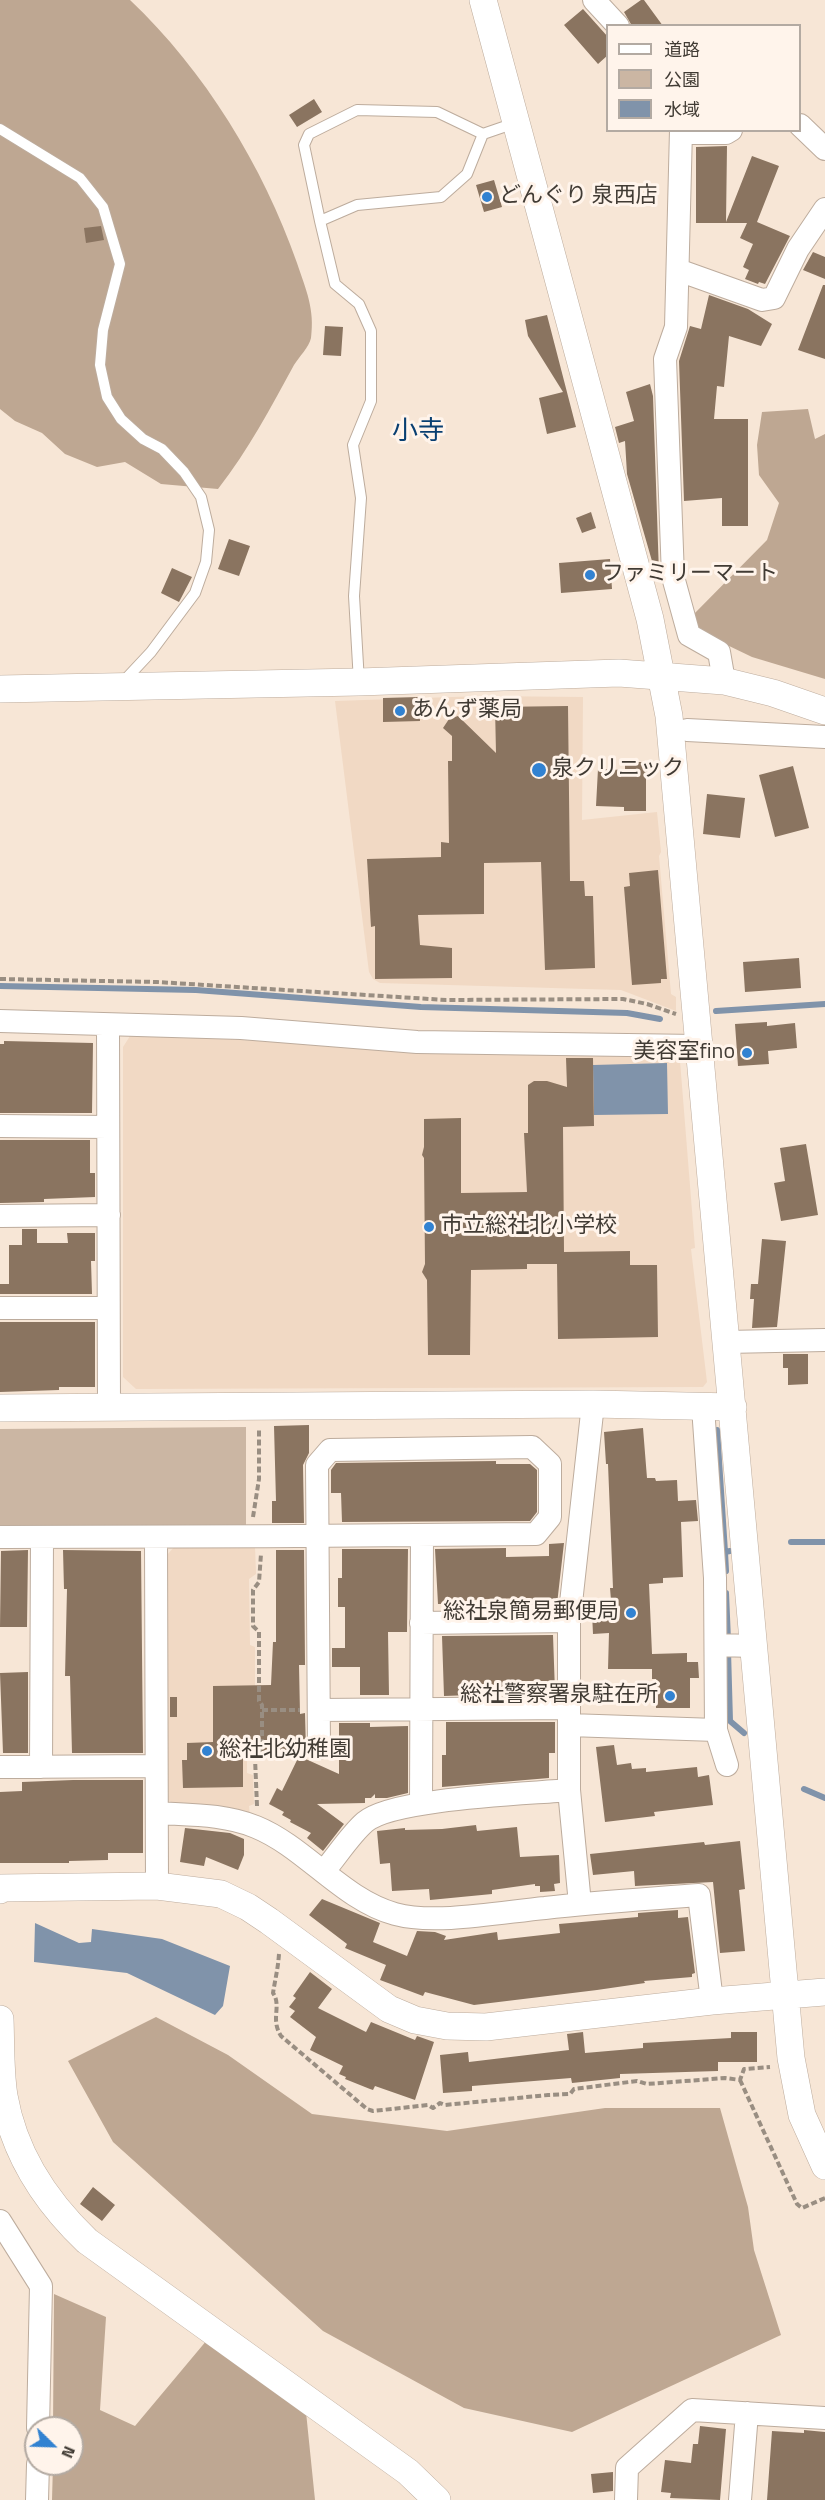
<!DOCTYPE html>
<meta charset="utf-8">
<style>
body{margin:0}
#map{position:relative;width:825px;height:2500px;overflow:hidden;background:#f7e6d6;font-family:"Titillium Web","Noto Sans JP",sans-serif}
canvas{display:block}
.legend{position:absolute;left:606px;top:24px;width:195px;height:108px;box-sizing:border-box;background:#fff4eb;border:2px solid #b3aaa2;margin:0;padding:8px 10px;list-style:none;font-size:18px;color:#413b34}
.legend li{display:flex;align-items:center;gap:12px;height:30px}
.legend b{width:30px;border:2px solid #b3aaa2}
.north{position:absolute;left:24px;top:2416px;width:60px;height:60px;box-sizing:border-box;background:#fff4eb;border:2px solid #b3aaa2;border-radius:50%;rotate:113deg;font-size:16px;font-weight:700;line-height:24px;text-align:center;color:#413b34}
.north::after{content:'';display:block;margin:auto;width:21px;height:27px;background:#3282d1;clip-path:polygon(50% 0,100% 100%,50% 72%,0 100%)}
</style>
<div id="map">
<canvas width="825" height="2500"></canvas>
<ul class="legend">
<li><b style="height:8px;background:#fff"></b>道路</li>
<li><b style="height:16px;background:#cbb6a3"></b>公園</li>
<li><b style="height:16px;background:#8093aa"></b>水域</li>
</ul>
<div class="north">N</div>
</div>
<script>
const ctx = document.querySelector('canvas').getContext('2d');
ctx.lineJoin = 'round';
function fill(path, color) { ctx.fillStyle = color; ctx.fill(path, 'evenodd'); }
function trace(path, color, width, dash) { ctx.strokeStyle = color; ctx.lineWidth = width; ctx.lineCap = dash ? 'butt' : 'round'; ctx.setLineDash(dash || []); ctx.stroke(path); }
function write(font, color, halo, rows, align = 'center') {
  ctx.font = font + ' "Titillium Web","Noto Sans JP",sans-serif'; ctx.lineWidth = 6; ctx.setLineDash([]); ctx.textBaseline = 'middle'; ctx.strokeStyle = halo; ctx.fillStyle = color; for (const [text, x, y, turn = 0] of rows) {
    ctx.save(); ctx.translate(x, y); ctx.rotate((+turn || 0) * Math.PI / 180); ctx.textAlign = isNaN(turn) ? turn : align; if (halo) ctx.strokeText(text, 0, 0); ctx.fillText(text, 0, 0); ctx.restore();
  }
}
fill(new Path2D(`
 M482,696l101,1 -1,123 75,-8 4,40 -2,4 12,138 5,3v14l-55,-21 -241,-7 -7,-4 -4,-7 -34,-271z
 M132,1033l142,9 395,9 11,10 15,187 -4,1 16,133 -4,5 -567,2 -13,-12v-330z
 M255,1546l1,28 -7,5 1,66 5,2v59l-8,39v28l6,2 1,29 -5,2 1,11 -75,-12 -8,-6v-244l7,-8z`), '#f1d9c4');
fill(new Path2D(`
 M246,1427v102l-246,-1v-99z`), '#cbb6a3');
fill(new Path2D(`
 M0,0h130c75,71 133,166 167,263 9,27 18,46 14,75 -2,9 -12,19 -17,27 -24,44 -45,84 -76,124l-57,-5 -36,-22 -28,5 -32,-13 -23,-21 -27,-12 -15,-12z
 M808,409l7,30 10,-5v245l-73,-22 -54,-26 -5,-16 74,-75 12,-37 -20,-28 -2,-30 5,-33z
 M156,2017l72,38 84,59 135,17 158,-23h115l28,99 6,43 27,85 -209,97 -108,-24 -141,-77 -210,-189 -45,-81z
 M54,2294l52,23 -6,93 35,16 72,-86 99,72 9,88h-263l1,-36h19v-36h-19z`), '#bea792');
fill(new Path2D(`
 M667,1063l1,51 -74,1 -1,-50z
 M35,1923l44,20 12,-1 1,-13 70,10 68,27 -7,40 -8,9 -88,-42 -93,-11z`), '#8093aa');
trace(new Path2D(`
 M0,986l196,4 225,17 206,6 33,6
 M716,1011l109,-7
 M717,1430l8,122 5,-1
 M791,1542h34
 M725,1552l1,19
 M726,1593l2,47
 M728,1650l2,71 14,12
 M804,1789l21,9`), '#8093aa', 6);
fill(new Path2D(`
 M641,0h3l19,26h-31l-8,-14z
 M583,9l25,28v18l-10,9 -34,-39z
 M314,99l8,13 -25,15 -8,-12z
 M727,146l-1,76 26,-66 27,10 -22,56 33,14 -25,48 -6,-2 -1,2 -13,-5 4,-9 -6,-3 10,-23 -13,-6 7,-15h-51v-76z
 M494,180l8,27 -18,5 -8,-27z
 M101,226l3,14 -18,3 -2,-15z
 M813,252l12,5v22l-22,-9z
 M823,285h2v74l-27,-9z
 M709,295l39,14 24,15 -11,22 -32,-10 -5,51 -7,-1 -3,33h34v107h-26v-28l-38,3 -5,-140 11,-35 11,3z
 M547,315l29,112 -29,7 -8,-36 24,-6 -35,-56 -3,-16z
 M325,326l18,1 -2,29 -18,-1z
 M650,384l3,12 6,178 -3,1 -29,-101 -2,-33 -6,2 -4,-16 19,-6 -8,-29z
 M591,512l5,16 -14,5 -6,-15z
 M229,539l21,7 -11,30 -21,-7z
 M610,559l2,30 -51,4 -2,-30z
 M172,568l20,9 -13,25 -18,-9z
 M419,697l1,24 -37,1v-24z
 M568,706l2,175h14l1,15h8l2,72 -50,2 -4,-108 -57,1v51l-66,1 2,30 32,3v30l-77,1v-53l-4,1 -4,-68 74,-2v-15l8,1 -1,-82h4v-25l-9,-8 6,-9 9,-3 38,37 -1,-46z
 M625,762h25v15h-4v34h-22v-4l-28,-1 2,-37 27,1z
 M793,766l16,62 -34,9 -16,-62z
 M707,794l38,4 -5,40 -37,-4z
 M658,870l9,109h-6v4l-29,2 -8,-98 6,-1 -1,-13z
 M799,958l2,30 -56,4 -2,-30z
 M767,1022v4l28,-3 2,25 -29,3 1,13 -31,2 -3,-42z
 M4,1041l89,2 -1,70h-92v-69h4z
 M566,1058h27l1,68 -31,1 1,125 66,-1v14h27l1,72 -100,2 -1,-75h-30v5l-56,1 -1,85h-42l-1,-75 -5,-8 3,-8 -1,-106 -2,-3 2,-8v-28l37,-1v75l66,-1 -3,-59h4v-48l6,-4h13l20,6z
 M0,1140h90v33h5v24l-51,2v3l-44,1z
 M806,1144l12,71 -37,6 -7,-38 11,-2 -5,-33z
 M22,1229h15v14h31l-1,-10h28v28h-4l1,33h-92v-10h9v-39h13z
 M762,1239l24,2 -9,86 -25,1 2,-29h-4l1,-15h7z
 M0,1322h95v65h-36v3l-59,2z
 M783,1354h25v30l-20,1v-17h-5z
 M309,1425v28l-6,12 1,58h-32v-22h4l-2,-75z
 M643,1428l4,50h8l1,3 21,-1 1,21 18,-1 2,21 -17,1 2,55 -20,1v5l-14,1 3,70 35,-1v9h11l1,16h-9v30h-34v-29h-4v-10h-44l1,-36 -16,1 -1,-21 20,-1 -2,-24h3l-5,-124h-2l-2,-32z
 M496,1461v3h34l7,6v42l-7,9 -188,1 -1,-29h-10v-23l5,-7z
 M564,1543l-7,61 -30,1v-7l-42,1 -12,1v4h-35l-3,-55 71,-1v9l43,-1v-12z
 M342,1549h66l-1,83h-19l1,63h-29v-28h-28v-19h13v-41h-7v-29h4z
 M28,1550l-1,77h-27l1,-76z
 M63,1550l78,1 2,202h-71l-2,-77h-5l2,-87h-3z
 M276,1550h28l1,115h-6l1,49 5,-1 1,38h-63v36l-60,1 -1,-28h5v-17l26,-1v-56l58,-1 2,-43h3z
 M553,1635l2,57 -111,4 -2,-60z
 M28,1672v81h-25l-3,-80z
 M170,1697h7v20h-7z
 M446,1722h109v31h-6v25l-107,9v-32h4z
 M339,1723h31v4l38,-1v67l-21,5h-12v-4l-4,4h-6v5l-48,1 27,20 -21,27 -16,-13 4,-5 -21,-11 1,-2 -9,-5 2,-3 -15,-8 8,-16 5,3 17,-35 40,18z
 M614,1745l3,20 14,-2 1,6 14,-1v4l51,-5 1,10 11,-2 4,30 -59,7 1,4 -50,6 -9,-75z
 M73,1780h70v73h-35v7l-39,1v2h-69v-71l22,-1v-9z
 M476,1825l1,6 40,-4 3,30 39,-2 1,28 -6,1 1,7 -15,1v-6h-5v-2l-43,6v4l-62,6 -1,-11 -37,2 -2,-28 -10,1 -3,-33 28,-3v2l37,-1z
 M185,1828l45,5 14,6v16l-6,15 -32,-13 -2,9 -24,-4z
 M740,1841l5,48 -6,1 6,61 -25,2 -7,-71 -78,4 -1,-15 -41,4 -3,-21 114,-12 1,3z
 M322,1899l58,24 -7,19 34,14 10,-25 18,1 11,4 -2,4 53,-8 1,8 62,-7 -1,-9 79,-7v-4l40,-3v8l10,-1 7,56 -3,1v3l-48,4 1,2 -48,7 -123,15 -49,-13 -2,4 -43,-16 6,-15 -41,-17 2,-4 -38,-29z
 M310,1972l22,17 -14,19 48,24 5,-10 44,18 2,-4 17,6 -19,58 -40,-14 -2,4 -3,-1 -25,-10 1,-2 -7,-3 4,-8 -33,-16 6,-13 -26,-20 5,-6 -6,-4 7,-9 -3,-2z
 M583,2032l2,21 58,-5v-5l88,-5v-6h26v30h-39v9l-98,3v4l-48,5 -1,-5 -37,3 -62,5v5l-29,2 -3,-38 28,-3 1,10 100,-12 -2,-16z
 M93,2187l22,18 -13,16 -22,-17z
 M700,2426l26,3 -6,71 -50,-2 1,-5 -10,-1 4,-32 26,3 2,-19h5z
 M804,2430l21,2v68h-58l5,-69 32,2z
 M613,2472v19l-20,2 -2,-19z`), '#8a7460');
const service = new Path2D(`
 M0,129l80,49 23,29 17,57 -17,66 -3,35 7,32 14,22 22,20 19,10 22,23 17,25 8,33 -3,32 -11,31 -44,59 -29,31
 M320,221l-16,-76 5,-11 48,-24 80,2 46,22
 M359,682l-5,-86 7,-98 -8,-53 18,-44v-70l-12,-27 -24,-20 -15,-63 37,-16 84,-8 26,-23 16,-40 32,-11`);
const minor = new Path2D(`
 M594,0l24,26
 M800,125l25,24
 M681,130l-5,197 -11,32 8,218 16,58 30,17 5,29
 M682,133h44l5,-3
 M678,270l84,30 12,-2 24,-49 27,-40
 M687,730l138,7
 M0,1021l241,7 176,14 280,4
 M108,1025l1,383
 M0,1126l108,1
 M0,1216l109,-1
 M0,1308h108
 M726,1342l99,-2
 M703,1407l12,171 1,152 11,35
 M0,1537c179,0 357,-1 536,-3l14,-17v-53l-18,-17 -202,3 -13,15 2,283
 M156,1537l1,349
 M421,1623l148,-2
 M716,1645l38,1
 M319,1710l250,-2
 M569,1725l147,5
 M0,1767l156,-1
 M41,1767l1,-230
 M421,1804l1,-269
 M157,1813c33,2 68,1 99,14 49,20 87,73 139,87 40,11 107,-2 150,-6 51,-6 103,-9 154,-13l13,106
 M324,1871c13,-15 26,-36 41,-49 28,-24 162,-28 204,-32
 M580,1904l-11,-114v-169l24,-217
 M0,2221l41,65 -3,142
 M37,2500l1,-36
 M626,2500l1,-32 65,-58 133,8
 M740,2500l7,-87`);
const tertiary = new Path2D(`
 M483,0l167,619 19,97 122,1342 11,57 23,51
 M0,689l359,-7 260,-9 105,8 49,12 52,18
 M0,1408l593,-4 140,3
 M0,1890v-2l157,-2 64,8 27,13 21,14 120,88 26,11 32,6 39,1 226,-26 113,-9
 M0,2019c1,25 0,52 4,77 10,58 41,105 83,145l321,231 29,28`);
trace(service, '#bdac9d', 12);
trace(minor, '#bdac9d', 24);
trace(tertiary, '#bdac9d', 28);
trace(new Path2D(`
 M0,979l157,3 289,18 177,-1 24,5 29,10
 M253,1517l6,-38v-50
 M262,1710h38
 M257,1806l-2,-48 7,-11v-42l-3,-4v-69l-6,-6v-36l6,-8 2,-28
 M279,1954c-1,15 -4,26 -6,39 9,13 -3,26 8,43l86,73 6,2 55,-6 5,3 7,-5 5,2 103,-10 22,-1 4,-5 63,-8 10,3 78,-6 15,2 4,-11 26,-2
 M740,2080l57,124 5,4 23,-10`), '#998e82', 4, [6, 3]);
trace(service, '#fff', 10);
trace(minor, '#fff', 22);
trace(tertiary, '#fff', 27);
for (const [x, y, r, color] of [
 [487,197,6,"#3282d1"],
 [590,575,6,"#3282d1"],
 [400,711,6,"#3282d1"],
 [539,770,8,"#3282d1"],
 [747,1053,6,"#3282d1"],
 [429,1227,6,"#3282d1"],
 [631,1613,6,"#3282d1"],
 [670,1696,6,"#3282d1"],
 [207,1751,6,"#3282d1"]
]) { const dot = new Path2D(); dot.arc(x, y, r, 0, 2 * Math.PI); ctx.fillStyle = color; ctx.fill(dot); trace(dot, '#fff4eb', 2); }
write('22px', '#413b34', '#fff4eb', [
 ["どんぐり 泉西店",499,197],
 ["ファミリーマート",602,575],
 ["あんず薬局",412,711],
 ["泉クリニック",552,770],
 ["美容室fino",735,1053,"right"],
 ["市立総社北小学校",441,1227],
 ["総社泉簡易郵便局",619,1613,"right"],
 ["総社警察署泉駐在所",658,1696,"right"],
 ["総社北幼稚園",219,1751]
], 'left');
write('26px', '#093f71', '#fff4eb', [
 ["小寺",418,433]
]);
</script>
